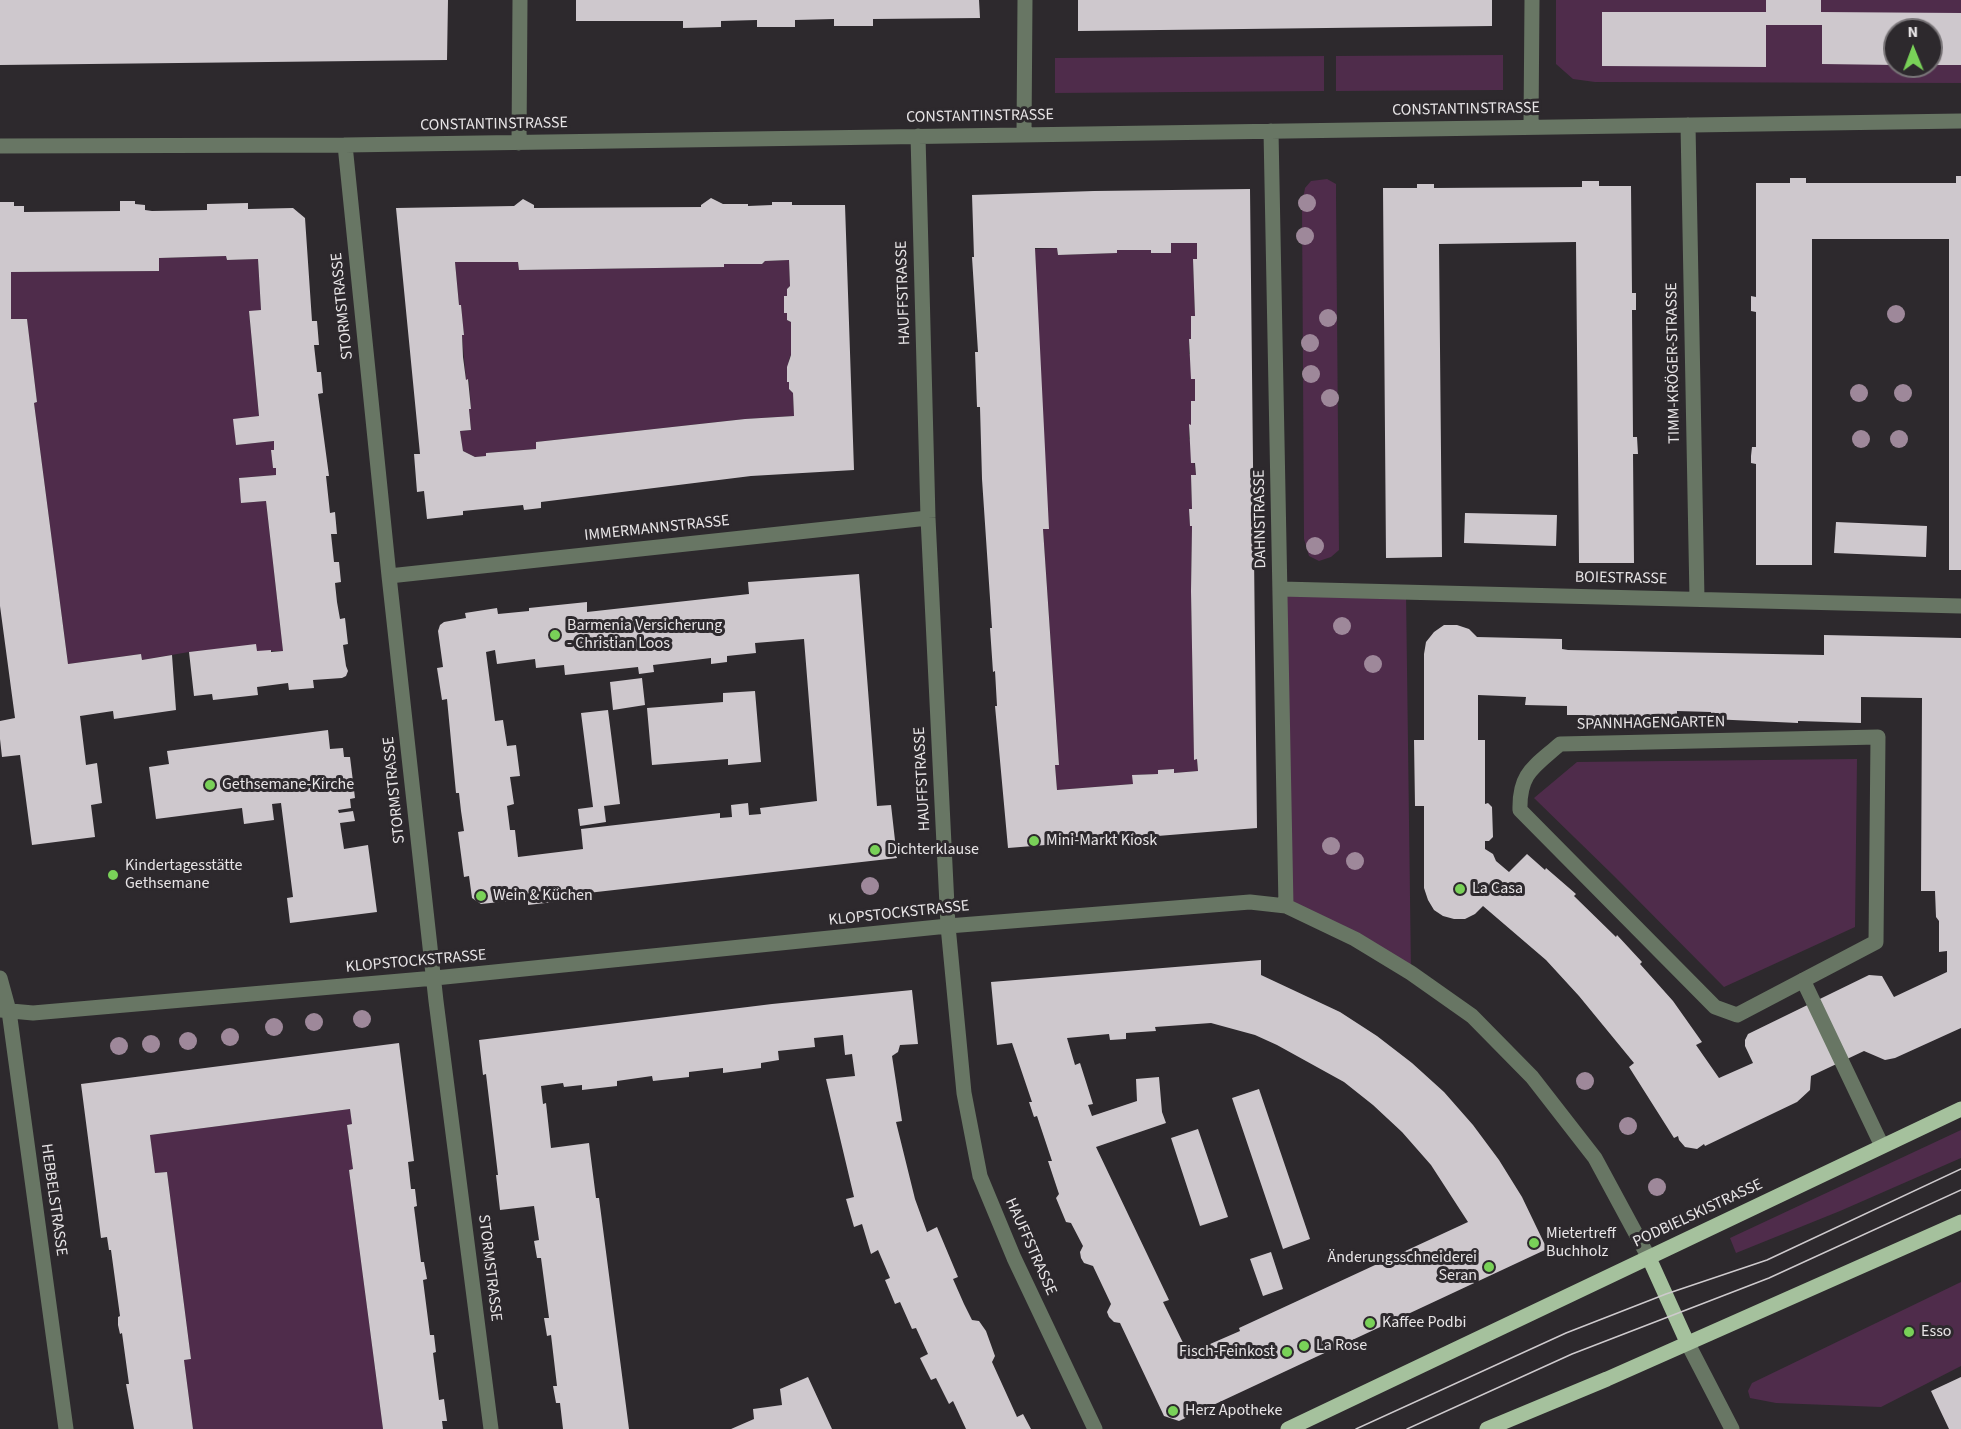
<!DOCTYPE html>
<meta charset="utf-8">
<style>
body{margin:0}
#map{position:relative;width:1961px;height:1429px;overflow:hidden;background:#2d292d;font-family:"Source Sans 3",sans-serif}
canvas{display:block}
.north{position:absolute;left:1883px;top:18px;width:60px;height:60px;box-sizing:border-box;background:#2d292d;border:2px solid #787477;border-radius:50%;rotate:359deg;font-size:16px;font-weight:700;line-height:24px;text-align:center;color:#e8e5e7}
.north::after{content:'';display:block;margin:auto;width:21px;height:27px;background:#79d158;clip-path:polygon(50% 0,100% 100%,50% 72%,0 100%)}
</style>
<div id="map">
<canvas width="1961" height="1429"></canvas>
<div class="north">N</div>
</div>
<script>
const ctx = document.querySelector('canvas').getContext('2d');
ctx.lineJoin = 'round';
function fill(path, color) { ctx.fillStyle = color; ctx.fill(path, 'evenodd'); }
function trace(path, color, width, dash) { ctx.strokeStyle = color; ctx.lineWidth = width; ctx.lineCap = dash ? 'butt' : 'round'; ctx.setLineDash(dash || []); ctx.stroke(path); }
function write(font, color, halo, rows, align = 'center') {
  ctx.font = font + ' "Source Sans 3",sans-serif'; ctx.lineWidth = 6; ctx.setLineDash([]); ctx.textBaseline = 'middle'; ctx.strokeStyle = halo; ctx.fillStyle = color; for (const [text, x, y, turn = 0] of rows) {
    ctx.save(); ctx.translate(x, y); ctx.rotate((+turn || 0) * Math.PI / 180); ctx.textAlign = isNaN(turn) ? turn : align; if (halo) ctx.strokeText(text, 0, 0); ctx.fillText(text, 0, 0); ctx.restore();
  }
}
fill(new Path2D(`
 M1556,0h405v83l-366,-1 -22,-3 -17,-15zM1895,30h36v36h-36z
 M1503,55v35l-167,1v-35z
 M1324,56v35l-269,2v-35z
 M1327,179l9,5v13l3,353 -8,7 -12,4 -10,-5 -5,-17 -2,-334 3,-17 6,-7z
 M1171,243h26v16l-4,1 2,56 -4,1v22h-2v15h2l4,25v22l-4,1v23h-2v14l2,1 5,35h-5l1,34 -3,1 1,15 2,1 -1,65 3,169 3,-1 1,12 -24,2v-4l-16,1v4l-25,1v9l-76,6 -2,-25 4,-1 -16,-235 -8,-280 22,-1 1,7 59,-2v-3z
 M226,256l1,4 31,-1 3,51 -12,2 10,104 -25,4 2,25 38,-4v9h-3l2,18h3v7l-37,3 3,25 24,-2 17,150h-26l-2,-6 -66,7 -47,8 -1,-6 -73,10 -34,-261 3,-1 -10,-82 -16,-1v-47l148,-1v-13z
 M789,260l1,26 -3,3v31l4,2v33l-2,4 -2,23h2v7l4,4 1,23 -49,3 -209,23v7l-50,4v3l-11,1 -12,-6 -3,-20 11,-1 -2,-21h2l-2,-29h-3l-4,-45h2l-3,-30h-2l-4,-43h63l2,8 203,-3 1,-3h38l3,-3z
 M1281,589l125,3 5,381 -125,-67z
 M1857,759l-2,168 -131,60 -110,-111 -80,-78 43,-36z
 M350,1109l2,15 -5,1 6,44 -4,1 34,259h-190l-9,-69 7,-1 -24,-187 -12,1 -5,-38z
 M1961,1130v28l-121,53 -104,42 -6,-15z
 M1961,1282v84l-80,41 -105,-4 -26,-5 -2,-7 4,-8z`), '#4f2c4b');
fill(new Path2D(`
 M0,0h448l-1,60 -447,5z
 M576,0h403l1,18 -107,1v7h-39v-7l-39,1v7h-38v-7l-36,1v6l-38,1v-7h-107z
 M1078,0h414v26l-414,5z
 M1766,0h55v12l140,1v52h-30v-35h-36v35l-73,-1v-39h-56v42l-164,-1v-54h164z
 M1956,176h5v394h-12v-331h-137v326h-56v-101l-5,-1v-7l1,-9h4v-135l-5,-1v-15l5,1v-114h34v-5h16v5h150z
 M1582,181h17v5h32l1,107h4v17h-4l1,127h4l1,17h-5l1,109h-55l-3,-321 -137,2 3,313 -56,1 -3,-370h34v-4h17v4l148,-1z
 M1250,189l7,639 -249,20 -13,-142h2l-2,-35 -2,1 -3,-44h2l-10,-149 -2,-72h-3l-2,-55h3l-6,-95h2l-2,-62 122,-4zM1171,243h26v16h-4l2,57h-4v23h-2l2,40h4v22h-4v24l-2,-1 2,39h4l1,12h-5l1,34h-3l1,17h2l-1,65 3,169 3,-1 1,12 -24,2v-4l-16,1v4l-26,1 1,9 -76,6 -2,-25h4l-16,-236h6l-14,-281h22l1,7 59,-2v-3h34v3h20z
 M711,198l12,6h25v2l24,-1v-3h20v3h53l9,265 -103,6 -210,26v6l-17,2 -1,-5 -60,6v4l-36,4 -3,-28 -7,1 -3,-38h6l-24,-246 118,-2 9,-7 11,6v3l167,-1v-2zM789,260l1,26 -3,3v7h-3v17h3v7l4,2v33l-4,12v15h2v7l4,4 1,23 -49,3 -209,23v7l-50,4v3l-11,1 -12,-6 -3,-20 11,-1 -2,-21h2l-3,-30 -2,1 -3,-23 -1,-22h2l-3,-30h-2l-4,-43h63l1,8 205,-3v-3h38l3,-3z
 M120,201h15v3l10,1v5l7,1 55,-1v-6l41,-1v6l45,-1 12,10 7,103h5l2,24h-5l3,27h4l2,21 -5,1 11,82h-3l4,37 5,-1 2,22h-6l3,28h5l2,20 -6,1 2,19 3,17 5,-1 3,26 -5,1 3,21 2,5 -2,5 -4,2 -29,2 1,8 -25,2 -1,-7 -31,4 1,8 -45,5 -1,-6 -18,2 -5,-44 67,-8 1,7 14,-1v2l12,-1 -17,-150 -25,2 -2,-25 37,-3v-7h-3l-2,-18h3v-9l-38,4 -3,-26 26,-3 -10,-105 12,-1 -3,-51 -31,1 -1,-4 -67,2v13l-148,1v47h16l10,83 -3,1 34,261 73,-10 1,6 30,-5 4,55 -62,9 -1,-8 -33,5 6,49 11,-2 5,40 -11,2 4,32 -63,8 -12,-90 -18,2 -2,-18v-18l15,-3 -15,-112v-404h14v4h10v6l96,-1z
 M1465,513l92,2 -1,31 -92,-3z
 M1836,522l91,4 -1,31 -92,-4z
 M859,574l18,232 14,-1 6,53 -327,37 1,5 -43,5v-6l-47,5 -9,-6 -3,-22 -5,1 -6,-45 6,-1 -3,-20 -2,-18h-3l-9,-94 -5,1 -5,-32 6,-1 -5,-36 2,-6 4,-3 22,-4 -1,-5 32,-5 1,6 31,-3v-3l58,-6v10l162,-18 -1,-12zM804,639l13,162 -57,7 1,6 -12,1 -1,-12 -17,2 1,12 -12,1v-5l-139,16 2,20 -65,8 -3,-27h-5l-3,-24 7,-2 -4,-27 10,-1 -4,-31 -9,1 -4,-26 -8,1 -9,-69 9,-2 2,14 38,-5 1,9 28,-3 1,10 73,-8 1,7 15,-2 -1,-7 58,-7v6l16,-2v-6l29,-3 -1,-10z
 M1444,625h13l12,4 8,8 85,2v10l6,1 256,5v-20l137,3v390l-66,30 -10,2 -21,-9 -53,25 -1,14 -13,12 -92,44 -1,-2 -7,5 -12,-2 -6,-7 -1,-4 -4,2 -45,-71 5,-4 -55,-67 -33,-36 -63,-54 -8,8 -10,5h-11l-11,-3 -9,-6 -6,-10 -4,-12v-82h-9l-1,-66h10v-86l2,-12 8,-10zM1478,695l48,2 -1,8 42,1v9h19v3h34v-2l57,1v-6l34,1v7l87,4v-2l63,2v-26l61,1 -1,193h14l1,26 3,4v31l8,-1v21l-53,25 -12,-21 -13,-1 -121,59 -3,6v6l8,17 -34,15 -23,-33 6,-3 -29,-41 -33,-37 2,-2 -25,-27 -1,2 -42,-41 2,-2 -30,-26 -1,2 -18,-16 -18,18 -13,-11 -3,-7 -8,-5v-8h4l4,-4 -1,-30 -4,-4 -3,1v-64h-7z
 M642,678l3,27 -32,5 -3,-28z
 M755,691l6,71 -33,3v-6l-76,6 -5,-57 76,-6v-9z
 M608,710l12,94 -16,2 2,16 -26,4 -2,-17 15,-2 -12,-94z
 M328,730l2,19 13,-1 1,9h6l5,41 -5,1 1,9 -13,2 1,3 14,-2 2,10 -15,2 4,26 24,-4 9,67 -87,11 -3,-25 6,-1 -12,-94 -9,1 2,16 -30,4 -2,-16 -86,11 -7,-52 20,-3 -2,-13z
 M1261,960v15l79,37 37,24 35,27 32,29 29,33 26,35 23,37 25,52 -368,172 -15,-5 -44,-93 -6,-1 -5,-5 -2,-5 4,-8 -18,-38 -9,-3 -3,-5 -1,-6 3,-6 -12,-23 -5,-1 -10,-24 3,-4 -11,-33h4l-15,-45 -3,1 -5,-15h3l-20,-59 -15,2 -6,-63zM1211,1023l44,12 22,10 67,37 29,23 29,27 29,33 37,57 -229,106 1,3 -46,20 1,4 -5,2 -27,-55 6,-2 -73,-153 70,-24 -4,-11 -3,-35 -23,2 1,22 -45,15 -4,-11 5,-1 -13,-41 -5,2 -8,-27 42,-4 1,6 16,-1v-6l30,-2 -1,-4z
 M912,990l6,54 -18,1 -2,7 -6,4 10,65 -6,1 19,77 12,33 10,-5 21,50 -5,2 11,25 8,16 7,1 7,10 9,25 -3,6 25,55 6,-3 8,15h-65l-13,-28 -4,3 -13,-26 -5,2 -11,-22 8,-4 -12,-26 -4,1 -12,-27 -5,2 -10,-24 5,-2 -12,-28 -7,4 -9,-30 -8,3 -8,-28 8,-2 -28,-118 29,-3 -3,-22 -7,1 -2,-20 -29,3 1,9 -37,4 1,9 -18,3v5l-38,5v-5l-34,4v5l-36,4 -1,-5 -35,5v5l-35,4v-5l-18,2 -1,-4 -22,3 2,18 3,-1 5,45 38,-5 7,55h3l30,231h-66l-3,-26h-4l-3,-17h4l-6,-51 -4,1 -3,-18h5l-8,-60h-4l-3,-17 5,-1 -5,-34 -34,4 -4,-35h2l-12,-101 -3,1 -4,-35 293,-36z
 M399,1043l15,118 -6,1 3,27h4l2,17 -3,1 7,55h3l3,17 -4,1 7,55h4l2,17 -3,1 6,47 5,-1 3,22h-5l1,8h-60l-34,-259 4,-1 -6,-44 5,-1 -2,-15 -200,26 5,38 12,-1 24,187 -7,1 9,69h-59l-8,-45h3l-7,-51 -2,1 -2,-9v-8l2,-1 -9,-66h-2l-2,-13 -6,1 -20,-154z
 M1259,1089l51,150 -27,10 -51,-151z
 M1198,1129l30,88 -28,9 -29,-88z
 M1271,1252l12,37 -20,7 -13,-37z
 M808,1377l24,52h-101l23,-10 -1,-10 29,-4 -2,-16z
 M1961,1377v52h-12l-18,-38z`), '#cec8cd');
trace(new Path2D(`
 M1688,125l9,474
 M1531,127l1,-127
 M1271,131l15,775
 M1024,135l1,-135
 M918,136l10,382 20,408 16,167 16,83 34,82 81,171
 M519,143l1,-143
 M345,145l44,431 47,425 55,428
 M0,146l345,-1 1616,-24
 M389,576l539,-58
 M1281,589l680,17
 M1878,737l-2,205 -139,73 -22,-8 -195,-197c-1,-37 14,-43 40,-66z
 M0,978l9,33 57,418
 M1803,980l79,166
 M0,1010l33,3 402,-35 513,-52 302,-24 36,4 69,33 56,34 61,43 60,61 63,81 54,100
 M1687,1342l45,87`), '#687664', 15);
trace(new Path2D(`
 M1649,1258l38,84
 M1288,1429l673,-320
 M1487,1429l120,-50 354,-157`), '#a5c19d', 15);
trace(new Path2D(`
 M1356,1429l210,-96 100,-39 101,-34 194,-91
 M1407,1429l165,-75 197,-76 192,-88`), '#cecacd', 1.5);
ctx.fillStyle = '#9e889a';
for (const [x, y] of [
 [1307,203],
 [1305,236],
 [1896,314],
 [1328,318],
 [1310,343],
 [1311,374],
 [1859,393],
 [1903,393],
 [1330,398],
 [1861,439],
 [1899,439],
 [1315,546],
 [1342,626],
 [1373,664],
 [1331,846],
 [1355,861],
 [870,886],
 [362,1019],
 [314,1022],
 [274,1027],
 [230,1037],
 [188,1041],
 [151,1044],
 [119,1046],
 [1585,1081],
 [1628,1126],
 [1657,1187]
]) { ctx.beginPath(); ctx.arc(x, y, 9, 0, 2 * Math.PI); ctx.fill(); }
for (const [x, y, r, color] of [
 [555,635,6,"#79d158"],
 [210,785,6,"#79d158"],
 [1034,841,6,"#79d158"],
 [875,850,6,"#79d158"],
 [113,875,6,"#79d158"],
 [1460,889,6,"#79d158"],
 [481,896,6,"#79d158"],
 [1534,1243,6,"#79d158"],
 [1489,1267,6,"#79d158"],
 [1370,1323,6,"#79d158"],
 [1909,1332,6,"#79d158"],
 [1304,1346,6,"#79d158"],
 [1287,1352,6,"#79d158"],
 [1173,1411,6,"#79d158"]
]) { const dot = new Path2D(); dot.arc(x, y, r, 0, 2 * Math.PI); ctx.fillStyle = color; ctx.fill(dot); trace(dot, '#2d292d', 2); }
write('16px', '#e8e5e7', '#2d292d', [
 ["CONSTANTINSTRASSE",1466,110,-1],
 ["CONSTANTINSTRASSE",980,117,-1],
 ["CONSTANTINSTRASSE",494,125,-1],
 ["HAUFFSTRASSE",904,293,-92],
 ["STORMSTRASSE",343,306,-96],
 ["TIMM-KRÖGER-STRASSE",1674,363,-91],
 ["DAHNSTRASSE",1261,519,-91],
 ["IMMERMANNSTRASSE",657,529,-6],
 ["BOIESTRASSE",1621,579,1],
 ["SPANNHAGENGARTEN",1651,724,-1],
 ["HAUFFSTRASSE",923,779,-93],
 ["STORMSTRASSE",395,790,-96],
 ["KLOPSTOCKSTRASSE",899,914,-6],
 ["KLOPSTOCKSTRASSE",416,962,-5],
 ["HEBBELSTRASSE",53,1200,82],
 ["PODBIELSKISTRASSE",1698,1214,-25],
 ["HAUFFSTRASSE",1030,1247,66],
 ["STORMSTRASSE",489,1268,83]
]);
write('16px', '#e8e5e7', '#2d292d', [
 ["Barmenia Versicherung",567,626],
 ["- Christian Loos",567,644],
 ["Gethsemane-Kirche",222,785],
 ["Mini-Markt Kiosk",1046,841],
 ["Dichterklause",887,850],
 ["Kindertagesstätte",125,866],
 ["Gethsemane",125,884],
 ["La Casa",1472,889],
 ["Wein & Küchen",493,896],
 ["Mietertreff",1546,1234],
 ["Buchholz",1546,1252],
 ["Änderungsschneiderei",1477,1258,"right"],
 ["Seran",1477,1276,"right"],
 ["Kaffee Podbi",1382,1323],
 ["Esso",1921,1332],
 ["La Rose",1316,1346],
 ["Fisch-Feinkost",1275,1352,"right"],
 ["Herz Apotheke",1185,1411]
], 'left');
</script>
